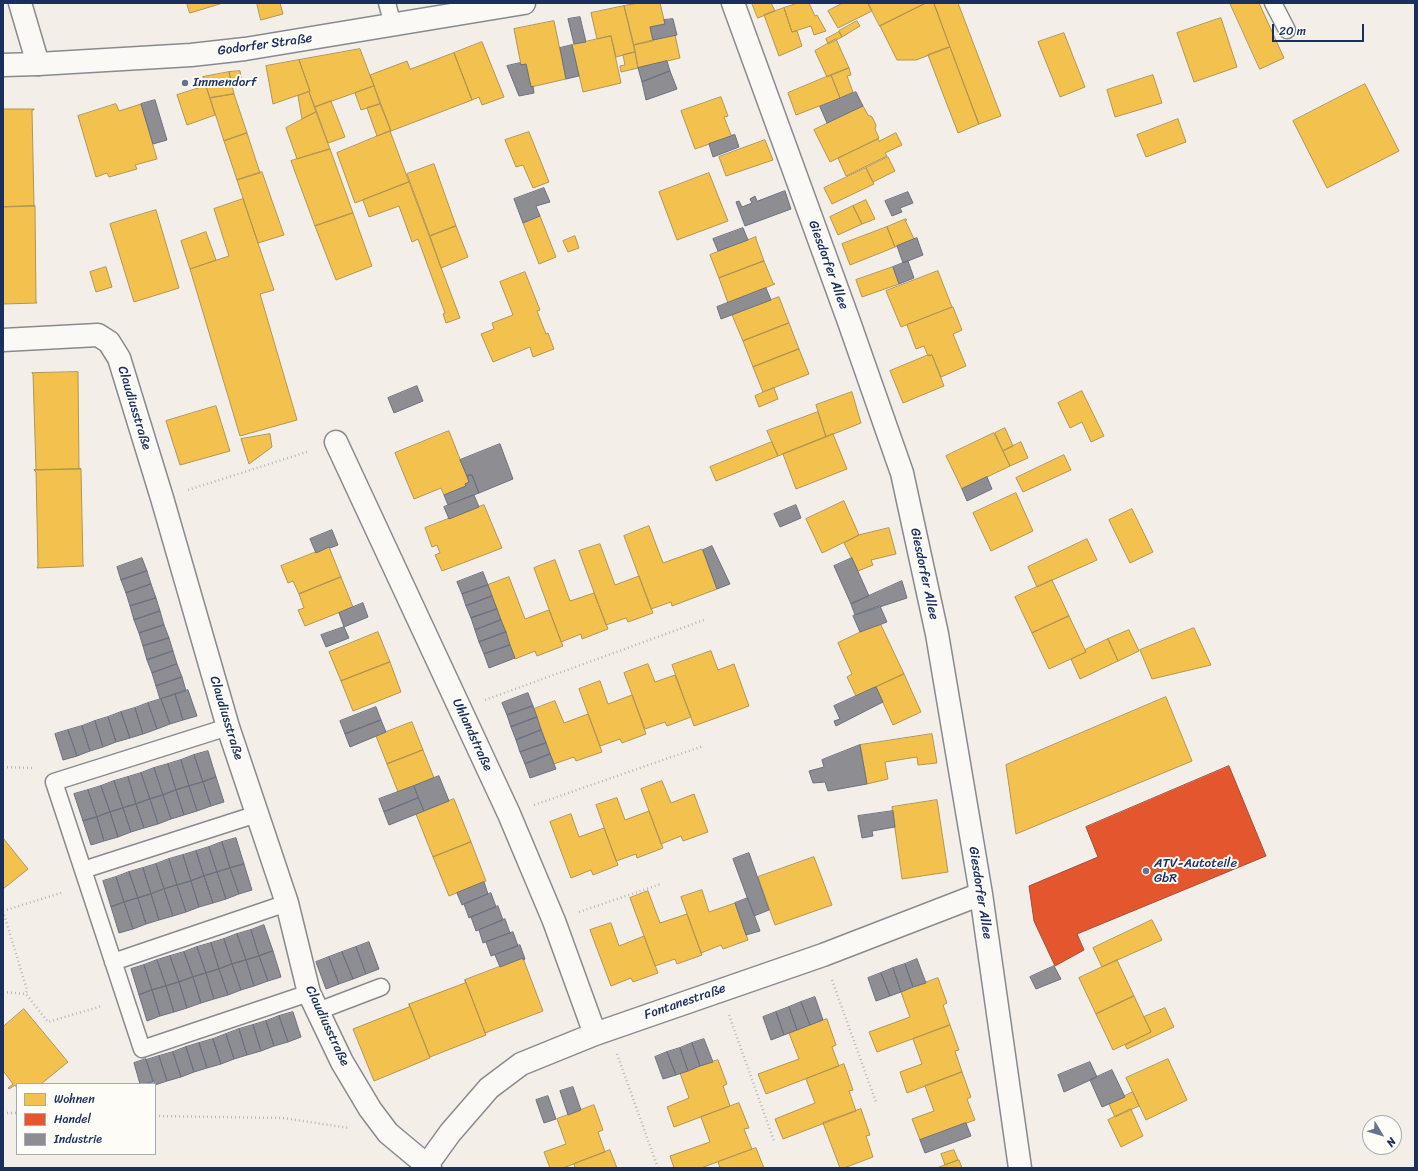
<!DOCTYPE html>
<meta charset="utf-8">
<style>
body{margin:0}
#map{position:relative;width:1418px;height:1171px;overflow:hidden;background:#f3efe8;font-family:Sriracha,sans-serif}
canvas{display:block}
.frame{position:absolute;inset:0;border:4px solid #1b2f5e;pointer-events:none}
.legend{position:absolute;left:16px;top:1083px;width:140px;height:72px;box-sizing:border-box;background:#fdfcf7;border:1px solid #a3aaba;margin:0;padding:5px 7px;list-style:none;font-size:12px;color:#1b2f5e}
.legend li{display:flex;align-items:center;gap:8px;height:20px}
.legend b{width:20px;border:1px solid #a3aaba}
.north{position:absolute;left:1362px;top:1115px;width:40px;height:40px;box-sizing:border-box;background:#fdfcf7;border:1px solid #a3aaba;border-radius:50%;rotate:128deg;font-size:11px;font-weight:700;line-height:16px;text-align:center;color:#1b2f5e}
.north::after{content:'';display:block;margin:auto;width:14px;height:18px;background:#67728e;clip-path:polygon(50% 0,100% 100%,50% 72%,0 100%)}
.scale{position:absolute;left:1272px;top:24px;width:92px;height:18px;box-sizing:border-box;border:2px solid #1b2f5e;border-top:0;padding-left:5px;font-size:12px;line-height:14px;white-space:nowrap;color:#1b2f5e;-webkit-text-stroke:3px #fdfcf7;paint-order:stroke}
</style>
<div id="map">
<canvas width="1418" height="1171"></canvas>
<div class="frame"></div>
<ul class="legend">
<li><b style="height:11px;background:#f2c14e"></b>Wohnen</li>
<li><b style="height:11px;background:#e4572e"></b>Handel</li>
<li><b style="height:11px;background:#8d8d92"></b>Industrie</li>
</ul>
<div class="north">N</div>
<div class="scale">20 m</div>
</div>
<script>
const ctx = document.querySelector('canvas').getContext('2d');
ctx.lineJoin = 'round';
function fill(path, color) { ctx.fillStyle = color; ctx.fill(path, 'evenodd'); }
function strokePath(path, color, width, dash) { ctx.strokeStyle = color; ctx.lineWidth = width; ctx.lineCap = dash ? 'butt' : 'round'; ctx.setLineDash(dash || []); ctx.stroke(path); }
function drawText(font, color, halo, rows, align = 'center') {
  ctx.font = font + ' Sriracha,sans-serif'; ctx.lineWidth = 4; ctx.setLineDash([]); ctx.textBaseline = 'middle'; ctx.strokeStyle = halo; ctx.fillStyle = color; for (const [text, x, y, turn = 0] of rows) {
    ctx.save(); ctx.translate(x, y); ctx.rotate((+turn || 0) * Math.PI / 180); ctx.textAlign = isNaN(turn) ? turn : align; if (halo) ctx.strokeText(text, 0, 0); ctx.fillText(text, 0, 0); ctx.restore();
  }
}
const homes = new Path2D(`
 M187,3h36l-33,10z
 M257,3h23l3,11 -22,6z
 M639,3h21l5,21 -15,3 3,14 -19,4 -10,-39z
 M752,3h19l4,8 -17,7z
 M798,3h11l6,13 2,-1 9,16 -12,4 -3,-9 -19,6 -8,-24z
 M843,3h25l4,8 -34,17 -10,-17z
 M868,3h58l-46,23z
 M926,3h8l16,44 -34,13h-19l-17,-34z
 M934,3h24l43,113 -22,8z
 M1230,3h29l25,55 -24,11z
 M624,6l11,46 -19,5 -5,-21 -14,3 -6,-26z
 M784,8l8,24 5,-1 5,15 -23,10 -15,-41z
 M1221,18l16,49 -43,15 -17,-49z
 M554,21l12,58 -35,8 -5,-23 -5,1 -7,-36z
 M857,21l3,5 -18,11 -3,-6z
 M839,32l3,5 -14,7 -2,-5z
 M1064,33l21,54 -25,10 -22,-55z
 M675,35l5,23 -42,10 -4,-23z
 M611,36l10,47 -38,9 -11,-47z
 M836,39l13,29 -22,9 -12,-26z
 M482,42l22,55 -22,8 -3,-8 -7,3 -18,-47z
 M950,47l29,77 -21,9 -30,-78z
 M360,49l14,37 -59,21 -6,-15 1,-1 -11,-31z
 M635,52l3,16 -17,4 -1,-6 5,-1 -2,-10z
 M454,53l18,47 -81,31 -21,-56 37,-14 3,8z
 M299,60l11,31 -37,13 -7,-38z
 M849,68l2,7 -4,1 6,16 -13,6 -9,-23z
 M240,71l2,11 -10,2 -3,-12z
 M229,72l5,22 -24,4 -7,-21z
 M831,75l9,23 -44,17 -8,-22z
 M1153,75l9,28 -47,14 -8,-27z
 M1365,84l34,67 -72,37 -34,-67z
 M206,86l9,29 -28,10 -10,-30z
 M374,86l6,18 -19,6 -6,-17z
 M309,92l7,20 -14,7 -4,-23z
 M234,94l13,39 -23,8 -14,-43z
 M721,97l7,19 -4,1 7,18h4l-40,14 -14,-38z
 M331,101l14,36 -17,6 -13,-36z
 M116,104l3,7 22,-7 16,55 -22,6 2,4 -28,8 -2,-4 -11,4 -18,-61z
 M380,104l11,27 -14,5 -10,-28z
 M863,106l5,9 4,2 4,8 -1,4 4,9 -49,24 -16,-32z
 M3,109h31v1h-2l2,95 1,1 -32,1z
 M316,112l14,37 -33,10 -11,-31z
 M1178,119l8,23 -40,15 -9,-22z
 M390,131l19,51 -54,21 -18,-50z
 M529,132l20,50 -16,6 -10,-23 -7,2 -11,-27z
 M247,133l13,40 -23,7 -13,-39z
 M896,133l6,12 -17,8 2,3 -41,20 -8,-18 40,-19 1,2z
 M765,140l8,20 -47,16 -7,-19z
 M330,149l23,64 -38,13 -24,-65z
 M888,157l7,14 -22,11 -7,-14z
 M434,164l22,62 -26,10 -23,-62z
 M866,168l8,16 -42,20 -8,-16z
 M262,172l22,63 -26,8 -21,-63z
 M709,173l19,48 -51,19 -18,-48z
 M409,182l51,136 -14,5 -3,-9 2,-1 -27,-74 -6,3 -13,-36 -30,11 -6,-17z
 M243,199l31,91 -14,4 37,126 -57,16 -50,-167 39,-13 -15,-47z
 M866,200l9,19 -13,5 -9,-18z
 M35,206l1,95 1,2 -34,1v-97z
 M853,206l9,18 -24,11 -8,-18z
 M156,210l23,78 -45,14 -24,-78z
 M353,213l19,53 -36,14 -21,-54z
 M540,216l16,41 -17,7 -16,-41z
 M906,219l1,1h-2l9,19 -19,8 -8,-20z
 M456,226l12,31 -27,11 -11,-32z
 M887,227l8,20 -45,18 -8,-21z
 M206,232l10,28 -26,9 -9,-28z
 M575,236l4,12 -11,4 -5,-11z
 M756,237v2l8,22 -45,17 -9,-23z
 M764,261l9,22 2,1 -47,19 -9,-25z
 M106,267l6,20 -16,5 -6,-20z
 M893,267l6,17 -37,13 -6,-17z
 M938,271l14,36 -51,20 -15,-36z
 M525,272l15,38 -3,1 9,23 2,-1 6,16 -21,8 -3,-10 -37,15 -12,-28 13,-5 -2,-6 21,-8 -13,-33z
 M779,297l10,26 -46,18 -11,-26z
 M953,307l9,23 -9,4 13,32 -25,11 -9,-22 -4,1 -4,-10 -8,3 -9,-24z
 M789,323l10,26 -46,18 -10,-26z
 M799,349l10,25 -46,18 -10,-25z
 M928,355h4l12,31 -41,17 -13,-32z
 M78,372l1,96 2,1 -47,1 2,-1 -3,-95 -1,-1z
 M774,388l4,11 -19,8 -4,-11z
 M1082,391l22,45 -13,6 -9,-20 -12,6 -12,-25z
 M852,392l9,31 -35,14 -10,-32z
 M216,406l14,45 -50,14 -14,-44z
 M818,412l8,25 -48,19 -11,-25z
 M1005,428l8,18 -10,5 -8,-18z
 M449,431l20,51 -4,2 1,2 -22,9 -3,-7 -27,11 -19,-46z
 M994,433l16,33 -48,23 -16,-33z
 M270,434l2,13 -23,17 -8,-25z
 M833,434l14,35 -51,20 -13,-35z
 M772,442l6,14 -62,25 -6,-14z
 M1021,442l7,16 -18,8 -7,-15z
 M1064,455l7,15 -48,22 -7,-14z
 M81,469l2,96 1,1 -47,2 1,-2 -2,-94 -2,-2z
 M1016,493l17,38 -42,20 -18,-38z
 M844,501l15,34 -37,18 -16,-34z
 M484,505l18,43 -60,23 -7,-16 5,-2 -3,-8 -5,2 -7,-19z
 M1132,509l21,43 -23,11 -21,-43z
 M649,526l14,37 39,-14 15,40 -45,17 -1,-4 -20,7 -27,-73z
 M889,528l7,26 -25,6 2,5 -15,6 -14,-28 15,-8z
 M1087,539l10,21 -60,27 -9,-20z
 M600,544l15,41 24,-9 14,37 -25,9 -2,-4 -20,7 -27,-74z
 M329,547l12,30 -42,17 -6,-13 -5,2 -7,-17z
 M555,560l15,41 24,-8 14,36 -26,10 -1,-5 -20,8 -27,-74z
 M341,577l12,30 -48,19 -7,-16 6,-2 -5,-14z
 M509,577l16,42 24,-9 14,36 -26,10 -2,-5 -20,8 -27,-74z
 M1052,580l17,36 -37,17 -17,-36z
 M1069,616l17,36 -37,17 -17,-36z
 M880,623l24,51 -48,22 -9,-19 5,-3 -14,-31z
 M1194,628l17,37 -59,14 -12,-29z
 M1129,630l10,21 -21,10 -10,-22z
 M378,632l12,30 -49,19 -12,-29z
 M1108,639l10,22 -38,18 -9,-20 15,-7 -1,-2z
 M711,651l7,19 16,-6 15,42 -55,20 -22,-61z
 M390,662l11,30 -48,19 -12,-30z
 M648,664l7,18 20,-7 16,42 -24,9 -2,-4 -20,7 -21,-56z
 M904,674l17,38 -28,13 -17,-38z
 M600,681l8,23 24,-9 14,39 -24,9 -2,-4 -20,7 -21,-57z
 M1166,697l26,64 -176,73 -10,-69z
 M555,701l9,22 24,-9 14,38 -26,9 -2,-4 -20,7 -20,-55z
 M412,722l11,28 -36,14 -11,-28z
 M932,734l5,29 -19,2 -1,-8 -32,5 3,17 -21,5 -7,-39z
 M423,750l11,28 -36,14 -11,-28z
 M662,781l9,22 23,-9 14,38 -25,9 -2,-5 -20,8 -20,-55z
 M617,798l8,22 24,-9 14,37 -26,10 -1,-4 -20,7 -20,-56z
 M454,799l17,43 -38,15 -17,-43z
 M937,800l11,72 -46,7 -10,-72z
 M571,814l8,23 25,-9 14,37 -25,10 -2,-5 -20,8 -21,-56z
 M3,838l25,31 -25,20z
 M471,842l15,39 -37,15 -16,-39z
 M814,857l18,48 -57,20 -17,-48z
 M702,890l7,22 26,-9 13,37 -25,9 -2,-4 -20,8 -20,-56z
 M648,891l12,32 27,-9 15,41 -25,9 -2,-5 -20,7 -25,-68z
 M1152,920l10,20 -60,27 -9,-19z
 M611,923l8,23 25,-10 14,37 -25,9 -2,-4 -20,8 -21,-56z
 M523,958l20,53 -58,22 -20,-53z
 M1117,960l17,36 -38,18 -17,-36z
 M938,978l9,25 -4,2 7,20 -73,27 -8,-20 41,-15 -9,-25z
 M465,980l21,55 -56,22 -21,-53 56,-21z
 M1134,996l17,36 -38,18 -17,-36z
 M409,1004l21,54 -56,23 -21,-52 56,-22z
 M1165,1008l9,19 -47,22 -2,-4 26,-13 -7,-15z
 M24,1009l44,53 -27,22h-24v4l-2,-3 -6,4 -1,-1 5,-4 -9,-12h-1v-45z
 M827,1019l9,26 -4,2 7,19 -73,28 -8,-20 41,-15 -10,-26z
 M950,1025l9,25 -4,1 7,21 -55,21 -7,-21 22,-8 -9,-25z
 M1168,1059l19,41 -41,20 -20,-42z
 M718,1060l9,24 -4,2 7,20 -56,21 -7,-20 22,-9 -9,-25z
 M844,1064l9,26 -4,1 7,20 -73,28 -8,-20 40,-16 -9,-24z
 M962,1072l9,25 -4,2 8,21 -55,20 -8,-21 22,-8 -9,-25z
 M1133,1092l6,14 -24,11 -6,-13z
 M739,1103l10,25 -5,1 8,20 -51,19h-27l-4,-12 40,-14 -9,-25z
 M594,1105l9,25 -5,2 7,20 -42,16h-13l-6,-16 22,-8 -9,-25z
 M861,1109l9,26 -4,1 7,21 -29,11h-4l-17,-45z
 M1131,1109l12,27 -22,11 -13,-27z
 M756,1148l8,20h-44l-2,-6z
 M610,1150l7,18h-42l-1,-4z
 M954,1150l4,10 -13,5 -4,-11z
 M958,1160h1l3,8h-25z`);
const shops = new Path2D(`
 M1229,766l37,90 -189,78 7,16 -29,16 -21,-45 -5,-35 69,-29 -12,-30z`);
const industry = new Path2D(`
 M580,17l6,25 -12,2 -6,-25z
 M673,19l4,16 -24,5 -3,-13 15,-3 -1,-4z
 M572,45l7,31 -13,3 -6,-31z
 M667,61l3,10 -28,11 -4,-14z
 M520,63l1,2 5,-1 5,23 2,-1 1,7 -15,3 -12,-30z
 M670,71l7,18 -31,11 -4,-18z
 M856,92l7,14 -36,17 -7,-16z
 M155,100l12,40 -14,4 -12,-40z
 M735,135l4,12 -26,10 -4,-13z
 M544,188l6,14 -14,4 4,10 -17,7 -9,-24z
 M785,191l6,18 -46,17 -9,-24 3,-1 3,6 10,-4 -2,-4 5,-3 2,5z
 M908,192l5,11 -13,5 2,4 -10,4 -7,-15z
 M743,228l5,12 -30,11 -5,-12z
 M917,238l6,17 -20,8 -6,-17z
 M908,261l6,17 -15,6 -6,-17z
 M766,288l5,12 -50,19 -4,-12z
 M417,386l6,15 -29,12 -6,-15z
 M500,444l13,35 -34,14 -7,-18 -5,1 -7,-16z
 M472,475l7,18 -31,12 -4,-10 22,-9 -1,-2 4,-2 -2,-6z
 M987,477l5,12 -25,12 -5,-12z
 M474,495l5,12 -30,12 -5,-12z
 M796,505l5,13 -21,9 -6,-13z
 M332,530l6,15 -8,3 -1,-1 -13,6 -6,-14z
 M712,546l18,38 -13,5 -14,-39z
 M142,558l5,13 -26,9 -4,-13z
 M852,558l17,38 -18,8 -17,-38z
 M147,571l4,13 -25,9 -5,-13z
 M483,572l5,13 -26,9 -5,-12z
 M902,581l5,17 -52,17 -4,-11z
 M151,584l5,14 -26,8 -4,-13z
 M488,585l4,11 -26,10 -4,-12z
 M492,596l5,13 -26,9 -5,-12z
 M156,598l4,13 -26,9 -4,-14z
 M363,603l5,14 -24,10 -5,-14z
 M880,606l7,16 -27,10 -7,-16z
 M497,609l4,11 -26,10 -4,-12z
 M160,611l4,14 -25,8 -5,-13z
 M501,620l5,12 -27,10 -4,-12z
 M164,625l5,13 -26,8 -4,-13z
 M344,627l5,11 -23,9 -5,-12z
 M506,632l4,13 -26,9 -5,-12z
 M169,638l4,13 -26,9 -4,-14z
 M510,645l5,13 -26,10 -5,-14z
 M173,651l4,13 -25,9 -5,-13z
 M177,664l5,13 -26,9 -4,-13z
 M182,677l4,14 -26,8 -4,-13z
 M876,687l7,15 -47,24 -2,-5 6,-2 -6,-13z
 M188,690l9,26 -14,4 -8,-26z
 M528,693l5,13 -26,9 -5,-12z
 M175,694l8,26 -13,4 -9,-25z
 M161,699l9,25 -13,5 -9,-26z
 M148,703l9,26 -14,5 -8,-26z
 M533,706l4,11 -26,10 -4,-12z
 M376,707l5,13 -36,14 -5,-13z
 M135,708l8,26 -13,4 -9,-26z
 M121,712l9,26 -14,4 -8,-25z
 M108,717l8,25 -13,5 -8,-26z
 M537,717l4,13 -25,10 -5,-13z
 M381,720l5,12 -36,15 -5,-13z
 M95,721l8,26 -13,4 -8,-25z
 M82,726l8,25 -13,5 -9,-26z
 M68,730l9,26 -14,4 -8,-26z
 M541,730l5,13 -26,9 -4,-12z
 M546,743l4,11 -25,10 -5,-12z
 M860,745l7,39 -39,7 -3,-9 -12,1 -4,-12 15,-4 -2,-7z
 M208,751l8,26 -13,5 -9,-27z
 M550,754l6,15 -26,9 -5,-14z
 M194,755l9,27 -14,4 -8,-26z
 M181,760l8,26 -13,4 -8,-26z
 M168,764l8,26 -13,5 -9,-27z
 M154,768l9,27 -13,4 -9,-26z
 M141,773l9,26 -14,5 -8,-27z
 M439,776l10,25 -25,10 -10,-25z
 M128,777l8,27 -13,4 -9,-27z
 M216,777l8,25 -13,4 -8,-24z
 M114,781l9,27 -13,4 -9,-26z
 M203,782l8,24 -14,5 -8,-25z
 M101,786l9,26 -13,5 -9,-27z
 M189,786l8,25 -13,4 -8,-25z
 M414,786l4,12 -34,14 -5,-13z
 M88,790l9,27 -14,4 -9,-27z
 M176,790l8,25 -13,4 -8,-24z
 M163,795l8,24 -13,5 -8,-25z
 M418,798l6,13 -35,14 -5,-13z
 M150,799l8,25 -14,4 -8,-24z
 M136,804l8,24 -13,4 -8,-24z
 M123,808l8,24 -13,5 -8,-25z
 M893,811l2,16 -23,4 1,5 -11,2 -4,-22z
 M110,812l8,25 -14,4 -7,-24z
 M97,817l7,24 -13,4 -8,-24z
 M236,838l8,26 -14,4 -8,-26z
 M222,842l8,26 -13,4 -8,-25z
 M209,847l8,25 -13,4 -8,-25z
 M196,851l8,25 -13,5 -8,-26z
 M749,853l20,57 -15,6 -21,-57z
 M183,855l8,26 -14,4 -8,-26z
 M169,859l8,26 -13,4 -8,-25z
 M156,864l8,25 -13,5 -8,-26z
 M244,864l8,26 -13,4 -9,-26z
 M143,868l8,26 -13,4 -9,-26z
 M230,868l9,26 -13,5 -9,-27z
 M129,872l9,26 -14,4 -8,-25z
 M217,872l9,27 -13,4 -9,-27z
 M204,876l9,27 -14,4 -8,-26z
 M116,877l8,25 -13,5 -8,-26z
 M191,881l8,26 -13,5 -9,-27z
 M484,882l4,12 -26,11 -5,-12z
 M177,885l9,27 -13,4 -9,-27z
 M164,889l9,27 -14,4 -8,-26z
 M491,893l5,14 -27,11 -5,-14z
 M151,894l8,26 -13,4 -8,-26z
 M138,898l8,26 -13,5 -9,-27z
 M748,898l12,33 -14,4 -11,-32z
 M124,902l9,27 -14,4 -8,-26z
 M498,906l5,14 -27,11 -5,-14z
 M505,919l5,14 -27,10 -4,-13z
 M264,925l9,26 -14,5 -8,-26z
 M251,930l8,26 -13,4 -9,-26z
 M513,932l5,14 -27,10 -5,-14z
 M237,934l9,26 -14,4 -8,-25z
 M224,939l8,25 -13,5 -8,-26z
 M369,942l10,27 -13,5 -10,-27z
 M211,943l8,26 -13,4 -9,-26z
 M520,945l5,14 -2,1v-2l-23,9 -5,-12z
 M197,947l9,26 -13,4 -9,-25z
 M356,947l10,27 -13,5 -11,-27z
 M273,951l8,26 -13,4 -9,-25z
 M184,952l9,25 -14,5 -9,-26z
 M342,952l11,27 -14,5 -10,-27z
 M170,956l9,26 -13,4 -9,-26z
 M259,956l9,25 -14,5 -8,-26z
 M329,957l10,27 -13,5 -10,-27z
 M917,959l9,24 -13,4 -8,-23z
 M157,960l9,26 -14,4 -8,-25z
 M246,960l8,26 -13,4 -9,-26z
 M232,964l9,26 -13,5 -9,-26z
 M905,964l8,23 -12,5 -8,-24z
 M144,965l8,25 -13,5 -8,-26z
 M1054,966l7,13 -25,10 -6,-12z
 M893,968l8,24 -11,4 -9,-23z
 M219,969l9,26 -14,4 -8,-26z
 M206,973l8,26 -13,4 -8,-26z
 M881,973l9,23 -14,5 -8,-23z
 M193,977l8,26 -14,5 -8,-26z
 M179,982l8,26 -13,4 -8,-26z
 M166,986l8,26 -14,4 -8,-26z
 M152,990l8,26 -13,5 -8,-26z
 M815,997l8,23 -13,5 -9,-23z
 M801,1002l9,23 -13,5 -8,-23z
 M789,1007l8,23 -13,5 -8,-23z
 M293,1012l8,25 -13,5 -9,-26z
 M776,1012l8,23 -13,5 -8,-23z
 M279,1016l9,26 -14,4 -8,-25z
 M266,1021l8,25 -13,5 -8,-26z
 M253,1025l8,26 -14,4 -8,-26z
 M239,1029l8,26 -13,4 -8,-25z
 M226,1034l8,25 -13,5 -8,-25z
 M213,1039l8,25 -14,4 -8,-25z
 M704,1039l9,23 -13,4 -8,-23z
 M199,1043l8,25 -13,4 -8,-25z
 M692,1043l8,23 -12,5 -8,-23z
 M186,1047l8,25 -13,5 -8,-25z
 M680,1048l8,23 -12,4 -9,-23z
 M173,1052l8,25 -14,4 -8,-25z
 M667,1052l9,23 -13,4 -8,-22z
 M159,1056l8,25 -12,4 -9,-25z
 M146,1059l7,23 -13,2 -6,-21z
 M1090,1062l7,15 -33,15 -6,-17z
 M1112,1070l13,27 -23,10 -12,-27z
 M573,1087l8,23 -13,5 -8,-24z
 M548,1096l8,23 -12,4 -8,-23z
 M966,1123l5,13 -46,17 -5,-13z`);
const path = new Path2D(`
 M188,490l122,-39
 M485,700l219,-80
 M3,767l32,1
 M534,805l169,-59
 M3,911l61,-19
 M3,911l24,79 -1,4
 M579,912l82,-28
 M832,980l44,122
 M3,992l23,2 22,28 54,-16
 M729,1015l45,126
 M617,1054l41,114
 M3,1113h14
 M155,1116l128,2 66,10`);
const service = new Path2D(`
 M387,3l6,22
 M1273,3l14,27
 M228,727l-174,55 88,267 167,-56
 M83,870l174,-56
 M113,962l174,-59
 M318,1011l63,-24`);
const minor = new Path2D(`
 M20,3l18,61
 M733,3l115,316 54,154 35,161 44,260 39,274
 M3,340l95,-5 11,7 10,16 43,140 66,229 59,176 22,90 33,69 28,47 18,24 42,35
 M336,442l173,372 45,107 41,113
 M427,1165l23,-32 39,-45 32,-24 74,-30 228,-79 158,-61`);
const tertiary = new Path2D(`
 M3,65l35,-1 153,-9 54,-6 279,-46`);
const markers = [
 [185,83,4,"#67728e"],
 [1146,871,4,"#67728e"]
];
const streetNames = [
 ["Godorfer Straße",265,45,-8],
 ["Giesdorfer Allee",828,265,70],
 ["Claudiusstraße",134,408,73],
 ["Giesdorfer Allee",924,574,78],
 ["Claudiusstraße",226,718,73],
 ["Uhlandstraße",472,735,65],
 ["Giesdorfer Allee",980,893,81],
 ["Fontanestraße",685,1002,-19],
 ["Claudiusstraße",327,1026,65]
];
const poiNames = [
 ["Immendorf",193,83],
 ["ATV-Autoteile",1154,864],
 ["GbR",1154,879]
];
fill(homes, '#f2c14e');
strokePath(homes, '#b29553', 1);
fill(shops, '#e4572e');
strokePath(shops, '#a84b3c', 1);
fill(industry, '#8d8d92');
strokePath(industry, '#6b7182', 1);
strokePath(service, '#888a90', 19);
strokePath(minor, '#888a90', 25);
strokePath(tertiary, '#888a90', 25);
strokePath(path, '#b5b7bb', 2.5, [1, 3]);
strokePath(service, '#faf9f6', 16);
strokePath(minor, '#faf9f6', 22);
strokePath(tertiary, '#faf9f6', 22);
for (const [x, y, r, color] of markers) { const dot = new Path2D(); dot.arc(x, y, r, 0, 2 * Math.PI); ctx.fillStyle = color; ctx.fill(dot); strokePath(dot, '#fdfcf7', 1.5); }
drawText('13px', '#1b2f5e', '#fdfcf7', streetNames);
drawText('13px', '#1b2f5e', '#fdfcf7', poiNames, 'left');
</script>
